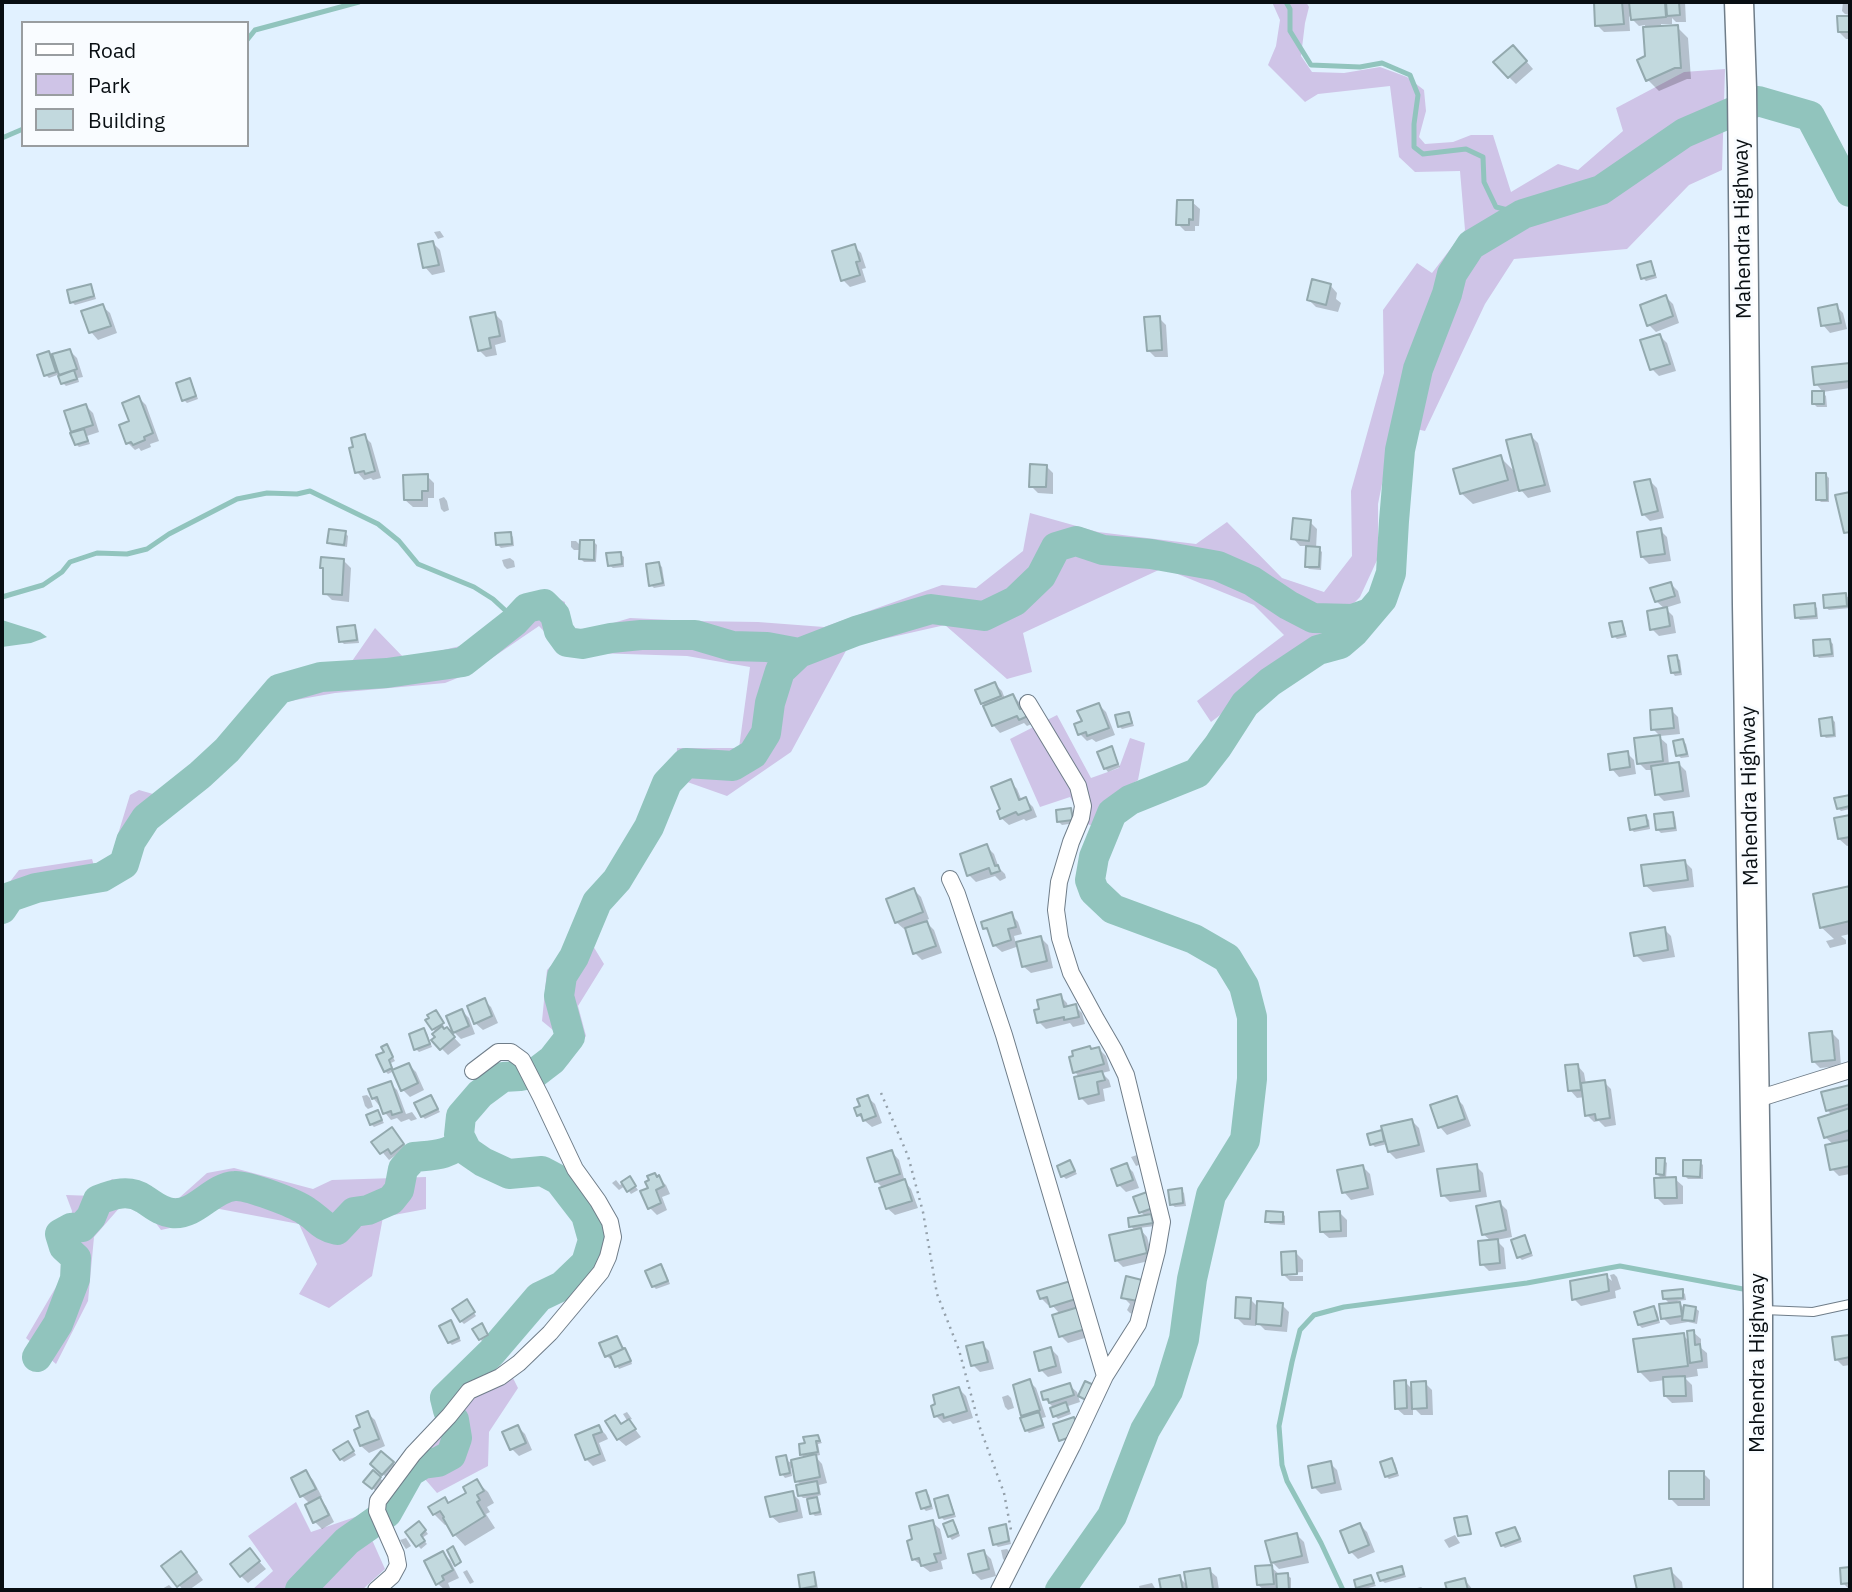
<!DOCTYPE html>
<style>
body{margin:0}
#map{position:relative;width:1852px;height:1592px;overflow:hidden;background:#e1f1ff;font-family:"IBM Plex Sans",sans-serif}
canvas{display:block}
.frame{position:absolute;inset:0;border:4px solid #080e12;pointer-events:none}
.legend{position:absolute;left:21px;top:21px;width:228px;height:126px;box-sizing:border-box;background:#f9fcff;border:2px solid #999da0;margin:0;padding:9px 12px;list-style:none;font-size:21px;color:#080e12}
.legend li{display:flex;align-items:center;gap:14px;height:35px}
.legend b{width:35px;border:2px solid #999da0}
</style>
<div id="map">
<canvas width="1852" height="1592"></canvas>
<div class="frame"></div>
<ul class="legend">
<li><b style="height:9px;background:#fff"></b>Road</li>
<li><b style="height:19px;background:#cfc4e7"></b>Park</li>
<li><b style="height:19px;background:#c2d9de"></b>Building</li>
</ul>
</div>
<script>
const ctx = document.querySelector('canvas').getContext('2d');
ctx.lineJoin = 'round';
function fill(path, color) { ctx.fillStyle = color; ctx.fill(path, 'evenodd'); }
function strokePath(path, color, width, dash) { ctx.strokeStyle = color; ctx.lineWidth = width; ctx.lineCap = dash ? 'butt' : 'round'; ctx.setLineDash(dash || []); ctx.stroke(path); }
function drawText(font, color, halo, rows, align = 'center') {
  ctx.font = font + ' "IBM Plex Sans",sans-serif'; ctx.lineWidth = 6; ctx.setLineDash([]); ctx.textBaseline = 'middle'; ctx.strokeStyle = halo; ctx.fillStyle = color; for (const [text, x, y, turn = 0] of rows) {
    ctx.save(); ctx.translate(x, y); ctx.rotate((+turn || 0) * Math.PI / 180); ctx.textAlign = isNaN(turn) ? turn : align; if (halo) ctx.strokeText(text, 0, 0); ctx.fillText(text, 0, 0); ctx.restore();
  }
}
const green = new Path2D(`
 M1272,2h34l3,5 -4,16 -4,33 11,16 32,1 36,-6 27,10 17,13 2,21 -7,26 6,7 28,-2 18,-7h22l18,57 47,-28 20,6 45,-39 -7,-23 68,-36 41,-3 -3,101 -33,15 -62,64 -113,10 -29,45 -60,127 -31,-7 -16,80v54l-18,39 -43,44 -106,81 -14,-21 87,-66 -30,-30 -91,-37 -140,65 9,39 -25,7 -62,-54 -97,22 -57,105 -64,44 -51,-18 1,-30h62l11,-81 -63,-11 -124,-4 -24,-26 -69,47 -25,10 -110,10 -56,10 -27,24 -14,-10 40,-36 48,-18 24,1 25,-36 30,31 68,-16 72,-51 20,10v27l21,2 44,-13 63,3 65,1 66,5 118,-42 34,3 47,-37 7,-38 68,19 98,12 31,-22 55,56 42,14 28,-36 -1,-65 33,-118 -1,-63 34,-47 15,10 33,-43 -5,-59 -45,1 -16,-15 -9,-71 -72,8 -13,8 -37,-37 8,-19 4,-26z
 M1057,715l34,63 28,-10 11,-30 15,5 -7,37 -30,19 -10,29 -13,-5 -15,-26 -30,10 -30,-68z
 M139,790l21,6 5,12 -15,13 -3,16 -24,36 -8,-29 15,-49z
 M92,859l7,23 -23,9 -58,9 -9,6 -7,10v-24l17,-22z
 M584,931l20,33 -26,42 8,30 -18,28 -23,11 -12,-16 26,-24 -17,-14 5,-51z
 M234,1168l79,21 19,-9 94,-3v32l-43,8 -11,59 -43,32 -30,-14 18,-30 -18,-40 -90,-17 -30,19 -18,4 -18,-24h-22l-27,31 -6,64 -32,63 -30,-26 40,-68 6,-59 -6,-16 28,1 18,-17 54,21 13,-2 28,-25z
 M513,1378l5,10 -29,44 -1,34 -51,27 -25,-29 60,-69z
 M296,1502l15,30 50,-17 24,54 -23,21h-110l21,-19 -25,-35z`);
const water = new Path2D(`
 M2,620l38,12 7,5 -16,6 -29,4z`);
const shadow = new Path2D(`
 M1596,2h31l4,4v-4h54l1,20h-10l-4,-4v6h-11v4l16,-1 11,11 3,41h-4l-28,12 -11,-11 -3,-55 -6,1 -10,-10 1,15 -26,1 -7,-7z
 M1843,2h7v13l-5,-1 -3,-3z
 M1839,18h11v21h-4l-7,-7z
 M1520,54l13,15 -17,15 -7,-7z
 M1192,202l8,7 -1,17h-4v5h-10l-7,-7z
 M440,231l4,6 -6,2 -4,-7z
 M433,243l7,7 5,22 -13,3 -7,-8z
 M854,246l7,7 5,15 -4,1 4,13 -16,5 -7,-7z
 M1650,263l3,3 4,12 -11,3 -3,-3z
 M1330,285l7,8 -1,6 5,4 -3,9 -22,-5 -7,-7z
 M90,286l3,3 3,10 -21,6 -3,-3z
 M1666,297l7,7 6,19 -23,9 -7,-7z
 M102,306l8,7 7,20 -19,7 -7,-8z
 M1836,306l7,7 4,16 -17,4 -7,-8z
 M495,314l7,7 4,21 -11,3 2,10 -11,2 -7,-7z
 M1159,318l7,7 2,32h-13l-7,-7z
 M1660,336l7,7 9,28 -17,5 -7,-7z
 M70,351l7,7 6,19 -5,1 1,4 -13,4 -3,-3 -3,-9 -11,4 -3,-3 2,-22 8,8z
 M1850,364v24l-27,4 -7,-8 -2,-15z
 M189,380l3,3 6,16 -11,4 -3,-3z
 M1823,393l3,3 1,11h-10l-3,-3z
 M139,398l7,7 13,36 -9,3 1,3 -10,4 -2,-3 -4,2 -7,-7 3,-21z
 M86,406l7,7 6,19 -12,4 3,8 -11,3 -3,-3 -1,-10 -3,-3z
 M364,436l7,7 10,35 -8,2 -2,-2 -7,2 -7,-8z
 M1531,436l7,7 13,49 -23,6 -7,-8 -48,14 -12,-11 39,-36 16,16z
 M1046,466l7,7v21l-15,-1 -7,-7z
 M1826,475l3,3v24h-8l-3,-3z
 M427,476l7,7v15h-6v9h-15l-8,-7z
 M1650,481l7,7 7,30 -14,3 -7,-7z
 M444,497l3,4 2,9 -5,2 -3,-3 -2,-10z
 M1310,522l7,7 -1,20h3l3,3 -1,18 -12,-1 -3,-3 1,-20h-7l-7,-8z
 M1660,530l7,7 4,24 -22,3 -7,-7z
 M345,533l3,3 -1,11 -15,-2 -3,-3z
 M510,533l3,4 1,9 -13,2 -3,-3z
 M571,541h5l6,6 12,-5 3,3 -1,17h-12l-3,-3 1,-9h-8l-3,-3z
 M620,554l4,3v10l-11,1 -4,-3z
 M510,558l4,3 1,6 -8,2 -3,-3 -2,-6z
 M344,561l7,7 -2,34 -17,-2 -7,-7v-22l-3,-4z
 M659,564l3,3 3,19 -11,2 -3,-3z
 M1671,584l7,7 3,12 -16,5 8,8 3,17 -17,3 -7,-7 13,-20 -9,-8z
 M1845,595l4,3 1,10 -21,2 -4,-3z
 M1814,605l3,3 1,11 -18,1 -3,-3z
 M1621,622l3,4 3,11 -10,2 -3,-3z
 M354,627l3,3 2,13 -15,1 -3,-3z
 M1830,641l3,3 1,13 -15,1 -3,-3z
 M1676,657l4,3 2,15 -7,1 -3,-4z
 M995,684l7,7 3,8 8,-3 7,7 3,7 11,13 -7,3 -3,-3 -24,10 -7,-8 -8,-19 -3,-3z
 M1099,705l7,7 9,23 -19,7 -4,-3 -5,2 -7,-7 4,-12z
 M1671,710l7,7 2,17 -20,2 -7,-7z
 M1128,714l3,3 3,9 -12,3 -3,-3z
 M1832,719l3,3 1,15 -10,1 -3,-3z
 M1659,737l8,7 2,21 10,-1 7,7 4,26 -26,4 -7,-7 -4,-24h-7l-7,-7z
 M1683,741l3,3 3,13 -8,1 -3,-3z
 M1111,748l3,3 6,16 -12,5 -3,-4z
 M1627,753l7,7 2,14 -17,3 -7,-8z
 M1010,781l7,8 5,12 3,-2 8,8 4,10 -11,4 -2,-2 -15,6 -8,-7 1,-8z
 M1850,796v13l-9,2 -3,-3 -2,-9z
 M1070,810l3,3 2,10 -13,2 -3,-3z
 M1672,814l3,3 2,14 -16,2 -3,-3z
 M1646,817l3,3 1,9 -16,3 -3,-3z
 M1850,817v28l-3,1 -8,-7 -3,-20z
 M987,847l7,7 5,14 6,6 1,4 -6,3 -5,-5 -19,6 -7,-7z
 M1685,862l7,7 2,18 -41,5 -8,-7z
 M1850,888v46l-9,2 5,4v4l-16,4 -4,-7 8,-2 -13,-12 -6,-32z
 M914,890l7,7 8,22 -4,2 9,9 8,23 -20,7 -7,-7 -8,-25 -3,1 -8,-7z
 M1011,914l7,8 4,12 -8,2 2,8 25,-6 7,7 5,23 -22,5 -8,-7 -4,-20 -17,6 -8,-7 -3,-11 -6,-6z
 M1664,929l7,7 4,21 -32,5 -7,-7z
 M1060,996l7,7 1,4 7,-1 7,7 3,11 -12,3 -3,-4 -24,6 -7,-7z
 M484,1000l7,7 7,16 -15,7 -8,-7z
 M462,1011l7,7 6,16 -14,5 -7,-7z
 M439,1015l5,12 17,18 -13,10 -7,-7 -5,-16 -3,-3z
 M424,1030l3,3 5,14 -13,5 -3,-3z
 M1832,1033l7,7 2,26 -21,2 -7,-7z
 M387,1046l8,15 -4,2 3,8 15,-6 7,7 8,18 -14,7 -7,-7 -9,-19 -6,3 -3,-3z
 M1099,1049l7,7 4,15 -8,2 7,7 2,7 -8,2 2,12 -17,4 -7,-7 -1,-20 -5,-6 18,-21z
 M1577,1065l7,8 2,11 18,-2 7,7 5,36 -11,2 -6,-6 -5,1 -7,-7 -2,-18 -8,1 -7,-8z
 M390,1083l7,7 9,24 6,-2 5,7 -6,2 -2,-2 -8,3 -4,-4 -6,2 -18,-22z
 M1850,1086v53l-3,1 3,4v30l-11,2 -7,-7 2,-24 -9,-8 8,-21 -6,-6 -4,-16z
 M367,1095l3,3 3,9 -5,2 -3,-3 -3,-10z
 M431,1097l9,15 -15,7 -3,-3z
 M867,1097l8,7 7,19 -10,4 -14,-12z
 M1456,1098l7,7 8,21 -24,9 -7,-8z
 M377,1112l7,11 -10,4 -3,-3z
 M1412,1121l7,7 6,24 -29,7 -7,-7 -2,-8 -12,3 -3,-3 9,-12 5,5z
 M399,1137l11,15 -10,8 -4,-5 -7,5 -15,-18z
 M892,1152l7,8 6,22 6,7 7,19 -23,7 -8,-7 -4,-20 -7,-7z
 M1137,1155l5,9 -6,2 -5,-9z
 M1664,1160l3,3 -1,16h9l8,7v18l-19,1 -7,-7 6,-18 -6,-6z
 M1070,1162l7,12 -11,5 -3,-3z
 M1700,1162l3,3v14h-15l-3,-3z
 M1126,1165l7,7 6,16 -13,4 -7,-7z
 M1476,1166l7,7 4,24 -37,5 -7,-7z
 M1363,1167l7,7 4,21 -23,5 -7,-8z
 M655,1175l11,10 4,9 -8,3 5,13 -10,5 -7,-7 1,-20z
 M630,1179l8,11 -7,4 -6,-8 -6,4 -7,-7 4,-3 4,5z
 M1181,1190l3,3 2,13 -11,1 -4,-3z
 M1136,1198l19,13 -7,3 5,5 2,7 -16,2 8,9 6,23 -30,7 -7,-7 19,-29 -4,-5 15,-9 -5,-5z
 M1500,1203l7,7 5,27 -16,3 8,8 2,21 -17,2 -7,-7 9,-23 -8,-7z
 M1282,1213l3,3v9l-15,-1 -3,-3z
 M1340,1213l7,7v17l-18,1 -8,-7z
 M1524,1237l3,3 6,16 -11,4 -3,-3z
 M1296,1253l7,7v12l-15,1v3h15v5h-13l-7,-7z
 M661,1266l3,3 6,15 -14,5 -3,-3z
 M1614,1274l3,3 4,12 -6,2 1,7 -35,8 -7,-7 32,-23 6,5 -2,-6z
 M1074,1282l21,53 -27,8 -7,-7 -1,-22 -9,-10 -3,1 -7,-7z
 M1149,1288l-14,27 -5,-2 -3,-3 3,-6 -7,-7z
 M1682,1291l3,3 1,6 -9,1 8,8 10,-1 4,3 -2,13 -9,-2 -18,3 -7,-7 8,-13 -7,-7z
 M1251,1300l8,8 23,-3 7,7 -2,20 -22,-2 -8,-8 -1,4 -12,-1 -7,-7z
 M469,1305l7,11 -12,8 -3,-3z
 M1654,1308l3,3 3,12 -18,5 -3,-3z
 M453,1326l8,15 -9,4 -3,-3z
 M482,1326l8,12 -7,4 -3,-3z
 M1693,1332l8,7v9l6,5 1,15 -11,1 1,7 -13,2 7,7 1,17 -21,1 -7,-7v-16l-15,2 -11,-11 44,-36 6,6z
 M1848,1336l2,3v26l-7,1 -7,-7z
 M617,1338l7,13 4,2 4,11 -13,5 -6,-12 -3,2 -3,-3z
 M982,1344l7,7 5,18 -14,3 -7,-7z
 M1051,1349l7,7 4,17 -14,4 -7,-7z
 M1029,1381l7,7 10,29 -4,1 3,10 -16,5 -3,-3 -1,-12 -2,-3z
 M1405,1382l8,8 12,-7 7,7 1,25h-12l-8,-8v8h-9l-8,-7z
 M1069,1385l8,7 3,10 -12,4 3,8 -13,5 -3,-3 -1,-8 -9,-9z
 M959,1389l7,7 7,22 -20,6 -3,-3 -7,2 -7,-7z
 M1008,1395l3,3 3,10 -6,2 -3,-3 -3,-10z
 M627,1412l5,7 -4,1 13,17 -15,9 -8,-7 -11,-18 8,-4 8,8 5,-3 -5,-8z
 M367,1413l8,7 10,26 -16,7 -8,-7 -5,-15 6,-3z
 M518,1427l7,7 7,16 -13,6 -7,-7z
 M599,1427l7,8 2,4 -9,4 7,18 -13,5 -7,-7 -9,-23z
 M818,1437l4,6 -4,1 2,11 -5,1 7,8 5,19 -8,2 2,10 -7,2 5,5 3,13 -7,1 -3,-3 -4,-15h-5l-3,-3 2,-9 -5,-5 -3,-14 -3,1 1,8 -7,2 -3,-4 4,-17 3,5 17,-4 -4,-3z
 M350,1446l6,9 -12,7 -3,-3z
 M382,1454l14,12 -10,11 -13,-13z
 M1392,1460l3,3 4,13 -10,3 -3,-3z
 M1330,1463l7,7 5,20 -21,4 -7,-7z
 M306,1472l7,8 9,17 -4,1 8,8 8,16 -12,7 -7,-7 -5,-18 -8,-8z
 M373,1472l10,9 -7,10 -11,-9z
 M1703,1473l7,7v26h-32l-7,-7z
 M476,1481l12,11 6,11 -7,4 3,5 -4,2 9,14 -30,18 -11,-12 -6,-10 -3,1 -11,-11 11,-15 5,5 18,-11z
 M926,1492l3,3 4,14 -7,2 -3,-3z
 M792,1493l7,7 4,18 -24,5 -8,-7z
 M947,1496l3,4 6,17 -12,3 -3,-3z
 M932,1522l8,7 7,30 -6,2 2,8 -13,3 -17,-13z
 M953,1522l3,3 4,11 -8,4 -3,-4 -4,-11z
 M1360,1525l7,7 8,20 -17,7 -7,-7z
 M422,1526l6,8 -6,4 5,6 -6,5 -14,-16z
 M1005,1526l3,3 3,15 -13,3 -3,-3z
 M1515,1529l3,3 4,10 -17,6 -3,-3z
 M1297,1535l7,7 5,21 -30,6 -7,-7z
 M1455,1535l5,8 -11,5 -5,-8z
 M406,1538l5,8 -5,3 -6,-9z
 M1007,1549l3,3 -4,10 -3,-3 -2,-9z
 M984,1552l7,7 5,17 -15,4 -7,-7z
 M443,1553l7,7 9,18 -11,5 2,5 -5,2 -7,-6z
 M256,1558l10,11 -18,14 -7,-7z
 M188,1560l15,20 -14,10h-6l-19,-24z
 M1271,1567l8,7 8,1 4,3v12h-27l-6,-5z
 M1401,1568l3,3 2,6 -21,6 -4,-3z
 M1850,1569v21l-7,-7 -1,-13z
 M467,1570l7,12 -4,2 -7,-12z
 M1209,1570l8,7 2,13h-57l-1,-10 18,-3 9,9z
 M1670,1570l12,12 1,8h-44l-3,-13z
 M813,1574l3,3 2,12 -14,1 -2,-2z
 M1371,1577l5,9 -15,4 -3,-3z
 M1465,1580l8,10h-25l-1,-6z
 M1152,1583l4,7h-16l-1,-4z
 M169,1585l5,5h-14z
 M1421,1587l4,3h-16z`);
const stream = new Path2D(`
 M1286,2l4,7v22l21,34 49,2 22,-4 28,12 8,20 -4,29v23l9,7 43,-5 17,8 1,25 12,25 27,7
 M247,40l8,-10 104,-28
 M2,138l21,-9
 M2,597l41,-12 19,-13 8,-10 27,-9 30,1 20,-5 22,-15 68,-35 30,-6 30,1 13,-3 68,33 21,17 19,23 56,23 19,12 13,12 13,5
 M1343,1590l-22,-47 -34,-62 -5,-16 -3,-39 13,-64 8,-32 14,-15 30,-8 183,-24 93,-17 123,23`);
const river = new Path2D(`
 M2,909l8,-12 26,-9 66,-11 22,-13 7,-23 15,-23 54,-43 27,-25 52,-61 42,-12 66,-4 76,-11 51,-40 13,-14 17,-4 11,11 4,16 8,11 15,2 29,-6 30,-3h54l37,11 35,1 32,6
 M37,1357l21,-33 17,-45 1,-21 -12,-11 -4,-13 11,-6 11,-1 9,-10 7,-17c16,-6 31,-11 46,-1 10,6 15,12 28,14 24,3 40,-26 63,-27 12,-1 60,17 71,25 13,8 14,15 31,19l17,-18 14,-2 23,-10 8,-10 4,-21 11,-12c18,-2 36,-1 48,-16
 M448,1410l-3,-12 47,-46 47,-55 23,-11 24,-23 7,-23 -7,-25 -27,-35 -17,-9 -33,3 -26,-12 -16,-11 -8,-16 2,-19 19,-22 23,-17 17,-1 15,-3 17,-13 18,-23 -11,-41 3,-20 12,-19 23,-55 20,-22 32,-53 18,-44 19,-20 47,3 20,-12 13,-21 4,-30 10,-32 19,-18 57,-22 75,-22 53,7 31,-15 26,-25 15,-29 20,-6 27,9 48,4 67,12 34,15 36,24 25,13 40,1 14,-5
 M300,1590l47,-49 40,-28 23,-41 13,-8 15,-2 13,-7 6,-17 -3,-18
 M1060,1590l52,-74 33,-86 23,-39 16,-52 8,-60 19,-84 34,-55 7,-61v-62l-8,-31 -17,-28 -33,-19 -81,-30 -19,-18 -4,-11 4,-23 18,-44 18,-13 67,-27 21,-27 27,-42 25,-22 48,-32 22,-6 14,-12 28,-33 9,-26 3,-52 6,-71 18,-81 29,-75 5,-20 19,-29 52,-31 78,-24 83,-57 74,-32 52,15 40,76`);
const building = new Path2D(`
 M1594,2h28l2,22 -29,2z
 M1629,2h36l1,15 -35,3z
 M1666,2h13l1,13 -13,1z
 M1837,16h13v16h-12z
 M1678,25l3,43h-6l-29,13 -9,-21 8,-4 -2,-29z
 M1513,45l14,16 -19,17 -15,-16z
 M1177,200h16v20l-4,-1v6h-13z
 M433,241l6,24 -16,3 -5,-24z
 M855,244l5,17 -4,1 4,13 -19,6 -9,-30z
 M1651,261l4,14 -14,4 -4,-14z
 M1312,279l19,5 -5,21 -19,-5z
 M91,284l3,12 -24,7 -3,-13z
 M1666,295l7,21 -26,10 -7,-21z
 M103,304l8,22 -22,7 -8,-22z
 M1837,304l4,19 -20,3 -3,-18z
 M495,312l5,24 -11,2 2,10 -13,3 -8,-34z
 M1160,316l2,34 -15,1 -3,-34z
 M1660,334l10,30 -20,6 -10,-30z
 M70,349l7,20 -18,6 -7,-21z
 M49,351l7,21 -12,4 -7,-21z
 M1850,363v18l-36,4 -2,-18z
 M74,370l3,9 -16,5 -3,-8z
 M190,378l6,18 -14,5 -6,-18z
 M1812,391h12v13h-12z
 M139,396l14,37 -9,4 1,3 -12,5 -2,-3 -5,2 -7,-19 10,-4 -7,-18z
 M86,404l7,21 -22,7 -7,-21z
 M84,429l4,12 -13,4 -5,-12z
 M365,434l10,37 -10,3 -1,-3 -9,2 -6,-25 4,-1 -2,-9z
 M1531,434l14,51 -26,6 -13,-51z
 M1501,455l7,25 -48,14 -7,-25z
 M1030,464l17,1 -1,22h-17z
 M1816,473h10l1,27h-11z
 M428,474v17h-6v9h-18l-1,-25z
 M1650,479l8,32 -16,4 -8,-33z
 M1850,492v40l-6,1 -9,-38z
 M1293,518l18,2 -2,21 -18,-2z
 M1661,528l4,26 -24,3 -4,-25z
 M329,529l17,2 -2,14 -17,-2z
 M511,532l1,12 -16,1 -1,-12z
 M580,540h14v20l-15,-1z
 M1306,546l14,1 -1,20h-14z
 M621,552l1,12 -14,2 -2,-13z
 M321,557l23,2 -2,36 -19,-1v-26h-3z
 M659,562l4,21 -14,3 -3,-22z
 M1671,582l4,14 -20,6 -5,-14z
 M1846,593l1,13 -23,2 -1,-13z
 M1815,603l1,13 -21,2 -1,-13z
 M1667,607l3,19 -20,4 -3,-19z
 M1622,621l3,13 -13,3 -3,-14z
 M355,625l2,15 -18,2 -2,-15z
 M1830,639l2,15 -18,2 -1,-16z
 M1677,655l3,17 -9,1 -3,-17z
 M995,682l6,14 -20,8 -6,-14z
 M1013,694l7,15 5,-2 3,9 -9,4 -2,-4 -25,10 -9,-20z
 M1099,703l10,25 -22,8 -1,-4 -8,3 -4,-11 8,-3 -5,-10z
 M1672,708l2,20 -23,2 -1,-20z
 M1129,712l3,11 -14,4 -3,-12z
 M1832,717l2,18 -13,1 -2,-17z
 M1660,735l3,26 -26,3 -3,-26z
 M1683,739l4,15 -11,2 -3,-15z
 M1112,746l6,18 -14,5 -7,-17z
 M1628,751l2,16 -20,3 -2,-16z
 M1679,762l4,29 -28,4 -4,-29z
 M1011,779l8,21 7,-3 5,13 -13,5 -2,-3 -16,7 -3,-8 3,-2 -9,-22z
 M1850,795v11l-13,3 -3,-11z
 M1071,808l2,12 -16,2 -1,-12z
 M1673,812l2,16 -19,2 -2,-16z
 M1646,815l2,11 -18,4 -2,-12z
 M1850,815v22l-12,2 -4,-21z
 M987,844l8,22 3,-1 2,6 -9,3 -2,-6 -22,8 -7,-22z
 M1685,860l3,20 -44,6 -3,-21z
 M1850,886v35l-30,7 -7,-34z
 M914,888l9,24 -28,11 -9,-24z
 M1012,912l4,15 -8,2 3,11 -18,6 -6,-18 -4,1 -2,-7z
 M927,921l9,25 -23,8 -8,-26z
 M1665,927l3,23 -34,6 -4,-23z
 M1041,936l6,25 -25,6 -6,-25z
 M1061,994l3,13 12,-3 3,13 -15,3v-3l-27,6 -3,-13 5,-1 -2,-9z
 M485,998l7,18 -18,8 -7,-18z
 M462,1009l7,17 -16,7 -7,-17z
 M436,1010l8,13 -12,7 -7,-10 4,-2 -2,-3z
 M442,1026l2,3 3,-2 8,10 -15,13 -9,-10 4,-3 -3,-3z
 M424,1028l6,16 -16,6 -5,-16z
 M1832,1031l3,29 -23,2 -3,-29z
 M387,1044l6,13 -4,3 3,8 -8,4 -8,-17 8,-3 -3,-5z
 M1090,1046l1,3 8,-2 5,17 -31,9 -4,-16 4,-1 -1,-5z
 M409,1063l9,20 -17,8 -9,-21z
 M1578,1064l3,26 -13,1 -3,-26z
 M1102,1071l3,9 -8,2 2,12 -20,5 -5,-22z
 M1605,1080l5,38 -14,2 -1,-6 -10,2 -4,-33z
 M391,1081l11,31 -10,3 -1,-4 -8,3 -6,-17 -5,2 -4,-10z
 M1850,1085v19l-24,7 -5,-19z
 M431,1095l7,14 -17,8 -7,-14z
 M868,1095l8,21 -13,5 -2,-7 -4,2 -3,-8 6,-2 -3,-7z
 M1457,1096l8,23 -27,9 -8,-23z
 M1850,1108v22l-26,8 -6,-20z
 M378,1110l4,10 -12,5 -4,-10z
 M1412,1119l7,26 -31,7 -7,-26z
 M392,1127l12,17 -13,10 -3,-5 -8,5 -9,-12z
 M1382,1130l2,11 -14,4 -3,-11z
 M1849,1140l1,26 -20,4 -5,-25z
 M892,1150l8,24 -25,8 -8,-24z
 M1656,1158h9l-1,17 -8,-1z
 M1070,1160l5,11 -14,6 -4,-11z
 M1683,1160h18l-1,17 -17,-1z
 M1127,1163l6,17 -16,6 -6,-17z
 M1477,1164l3,27 -39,5 -4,-27z
 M1363,1165l5,23 -26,5 -5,-23z
 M655,1173l2,4 2,-2 5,11 -8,4 5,13 -13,6 -8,-18 8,-3 -3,-6 4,-2 -2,-4z
 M630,1176l6,10 -9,6 -6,-10z
 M1676,1177l1,21h-22l-1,-20z
 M905,1179l7,22 -26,8 -7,-21z
 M1182,1188l1,15 -13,2 -2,-15z
 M1147,1192l6,16 -14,5 -6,-16z
 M1500,1201l6,29 -24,5 -6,-29z
 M1266,1211l17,1v10h-18z
 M1340,1211l1,20 -21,1 -1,-20z
 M1151,1214l2,9 -24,4 -1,-9z
 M1141,1228l6,25 -32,8 -6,-26z
 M1525,1235l6,18 -14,5 -6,-18z
 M1498,1239l2,24 -20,2 -2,-24z
 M1296,1251l1,23 -15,1 -1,-23z
 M661,1264l7,17 -16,6 -7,-16z
 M1607,1274l2,17 -37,9 -2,-19z
 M1126,1276l16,4 -4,21 -17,-3z
 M1074,1280l5,18 -29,9 -3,-10 -7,2 -3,-8z
 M1683,1289v9l-20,1 -1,-8z
 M1236,1297l15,1 -1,21 -15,-1z
 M467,1299l8,13 -15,10 -8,-13z
 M1257,1301l26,2 -2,23 -25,-2z
 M1680,1302l2,14 -21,3 -2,-15z
 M1684,1305l12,2 -2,14 -12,-1z
 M1082,1306l7,22 -30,9 -7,-22z
 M1654,1306l4,14 -20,5 -4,-13z
 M451,1320l8,18 -11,5 -9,-17z
 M482,1323l6,12 -9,5 -7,-11z
 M1694,1330l1,15 5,-1 2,17 -12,2 -3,-32z
 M1684,1333l4,33 -50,6 -5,-33z
 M1849,1335l1,22 -15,3 -3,-23z
 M617,1336l6,13 -18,8 -6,-14z
 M983,1342l5,20 -17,4 -5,-20z
 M1051,1347l5,19 -17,5 -5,-19z
 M625,1348l6,13 -16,6 -5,-12z
 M1685,1376l1,20h-22l-1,-19z
 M1030,1379l10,31 -19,6 -8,-31z
 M1406,1380l1,28 -12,1 -1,-28z
 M1085,1381l11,5 -8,15 -10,-5z
 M1426,1381l1,27 -15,1 -1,-27z
 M1070,1383l4,12 -25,8 -1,-4 -5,1 -2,-8z
 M959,1387l8,24 -23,7 -1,-4 -9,3 -3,-11 4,-2 -2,-9z
 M1066,1402l3,9 -16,6 -3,-9z
 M368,1411l11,28 -19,7 -6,-16 6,-3 -4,-11z
 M1039,1412l4,13 -18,6 -5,-13z
 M615,1415l6,9 8,-5 7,10 -19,11 -12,-19z
 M1074,1417l4,11 -7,2 2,6 -14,5 -6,-17z
 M518,1425l8,18 -16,7 -8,-18z
 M599,1425l3,7 -9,3 7,19 -15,6 -10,-25z
 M818,1435l2,6h-4l2,11 -18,3 -1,-11 6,-1 -2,-6z
 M348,1441l6,10 -14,9 -7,-10z
 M381,1451l13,11 -12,13 -12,-11z
 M816,1454l4,23 -25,5 -4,-22z
 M786,1455l4,18 -10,2 -4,-18z
 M1392,1458l5,15 -12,4 -5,-15z
 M1331,1461l4,22 -23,5 -4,-22z
 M306,1470l10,19 -16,8 -9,-19z
 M373,1470l8,7 -9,12 -9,-7z
 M1669,1471h35v28h-35z
 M477,1479l7,12 -7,4 3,5 -3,2 8,14 -32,20 -10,-18 1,-1 -4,-6 -7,4 -5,-8 17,-10 3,6 18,-10 -3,-6z
 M817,1481l2,12 -21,3 -2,-11z
 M926,1490l5,16 -10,3 -5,-16z
 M793,1491l4,20 -27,6 -5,-20z
 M948,1495l6,19 -15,4 -5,-19z
 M320,1497l9,18 -16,8 -8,-18z
 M817,1497l3,15 -10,2 -3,-15z
 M1467,1516l4,18 -13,2 -4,-18z
 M933,1520l8,33 -7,1 3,8 -16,4 -2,-8 -7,2 -5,-19 5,-2 -3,-13z
 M953,1520l5,13 -10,4 -5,-13z
 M419,1521l7,9 -5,5 4,6 -9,6 -11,-15z
 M1360,1523l9,22 -20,8 -9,-22z
 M1006,1524l3,17 -16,4 -4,-17z
 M1515,1527l5,12 -19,7 -5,-13z
 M1297,1533l5,23 -31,7 -6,-22z
 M453,1546l8,16 -6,4 -8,-16z
 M250,1548l10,13 -20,16 -10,-13z
 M984,1550l5,19 -16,4 -5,-19z
 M181,1551l16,21 -20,15 -16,-21z
 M443,1551l10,19 -11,6 2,4 -8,5 -12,-24z
 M1272,1565l2,19 -17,1 -2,-19z
 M1402,1566l2,8 -24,7 -3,-8z
 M1850,1567v16l-9,1 -1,-16z
 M1210,1568l3,21 -26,1 -3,-18z
 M1671,1568l4,22h-38l-3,-14z
 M814,1572l2,14 -16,3 -2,-14z
 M1288,1573l1,17h-12l-1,-16z
 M1180,1575l3,15h-22l-2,-11z
 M1371,1575l3,8 -18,5 -2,-8z
 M1465,1578l3,12h-21l-2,-7z`);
const path = new Path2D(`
 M881,1093l27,63 15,56 14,82 22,56 21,78 24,65 7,37`);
const lane = new Path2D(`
 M1764,1310l49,2 37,-8`);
const street = new Path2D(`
 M1028,703l50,83 5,20 -2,12 -10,24 -12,40 -3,28 4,28 11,35 25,46 18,31 12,25 36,147 -5,29 -19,73 -33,52
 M950,879l7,15 47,141 101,341 -33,70 -73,144
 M1754,1100l96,-30
 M376,1590l16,-14 6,-11 -2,-11 -19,-43 1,-10 35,-47 36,-38 20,-25 31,-14 19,-14 31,-30 51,-61 7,-15 5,-20 -3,-15 -12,-21 -23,-32 -34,-72 -19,-37 -11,-8h-13l-25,19`);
const highway = new Path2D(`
 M1739,2l3,86 5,517 11,705v280`);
const streetNames = [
 ["Mahendra Highway",1743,229,-91],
 ["Mahendra Highway",1750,796,-91],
 ["Mahendra Highway",1758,1363,-90]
];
fill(green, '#cfc4e7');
fill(water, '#91c4bd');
fill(shadow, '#0003');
strokePath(stream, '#91c4bd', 5);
strokePath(river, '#91c4bd', 30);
fill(building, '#c2d9de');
strokePath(building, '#93a9ae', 2);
strokePath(lane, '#6f7d89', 10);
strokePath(street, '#6f7d89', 18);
strokePath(highway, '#6f7d89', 31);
strokePath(path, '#94a0aa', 2.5, [2, 5]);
strokePath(lane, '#fff', 8);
strokePath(street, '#fff', 16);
strokePath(highway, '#fff', 28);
drawText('21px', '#080e12', '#f9fcff', streetNames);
</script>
